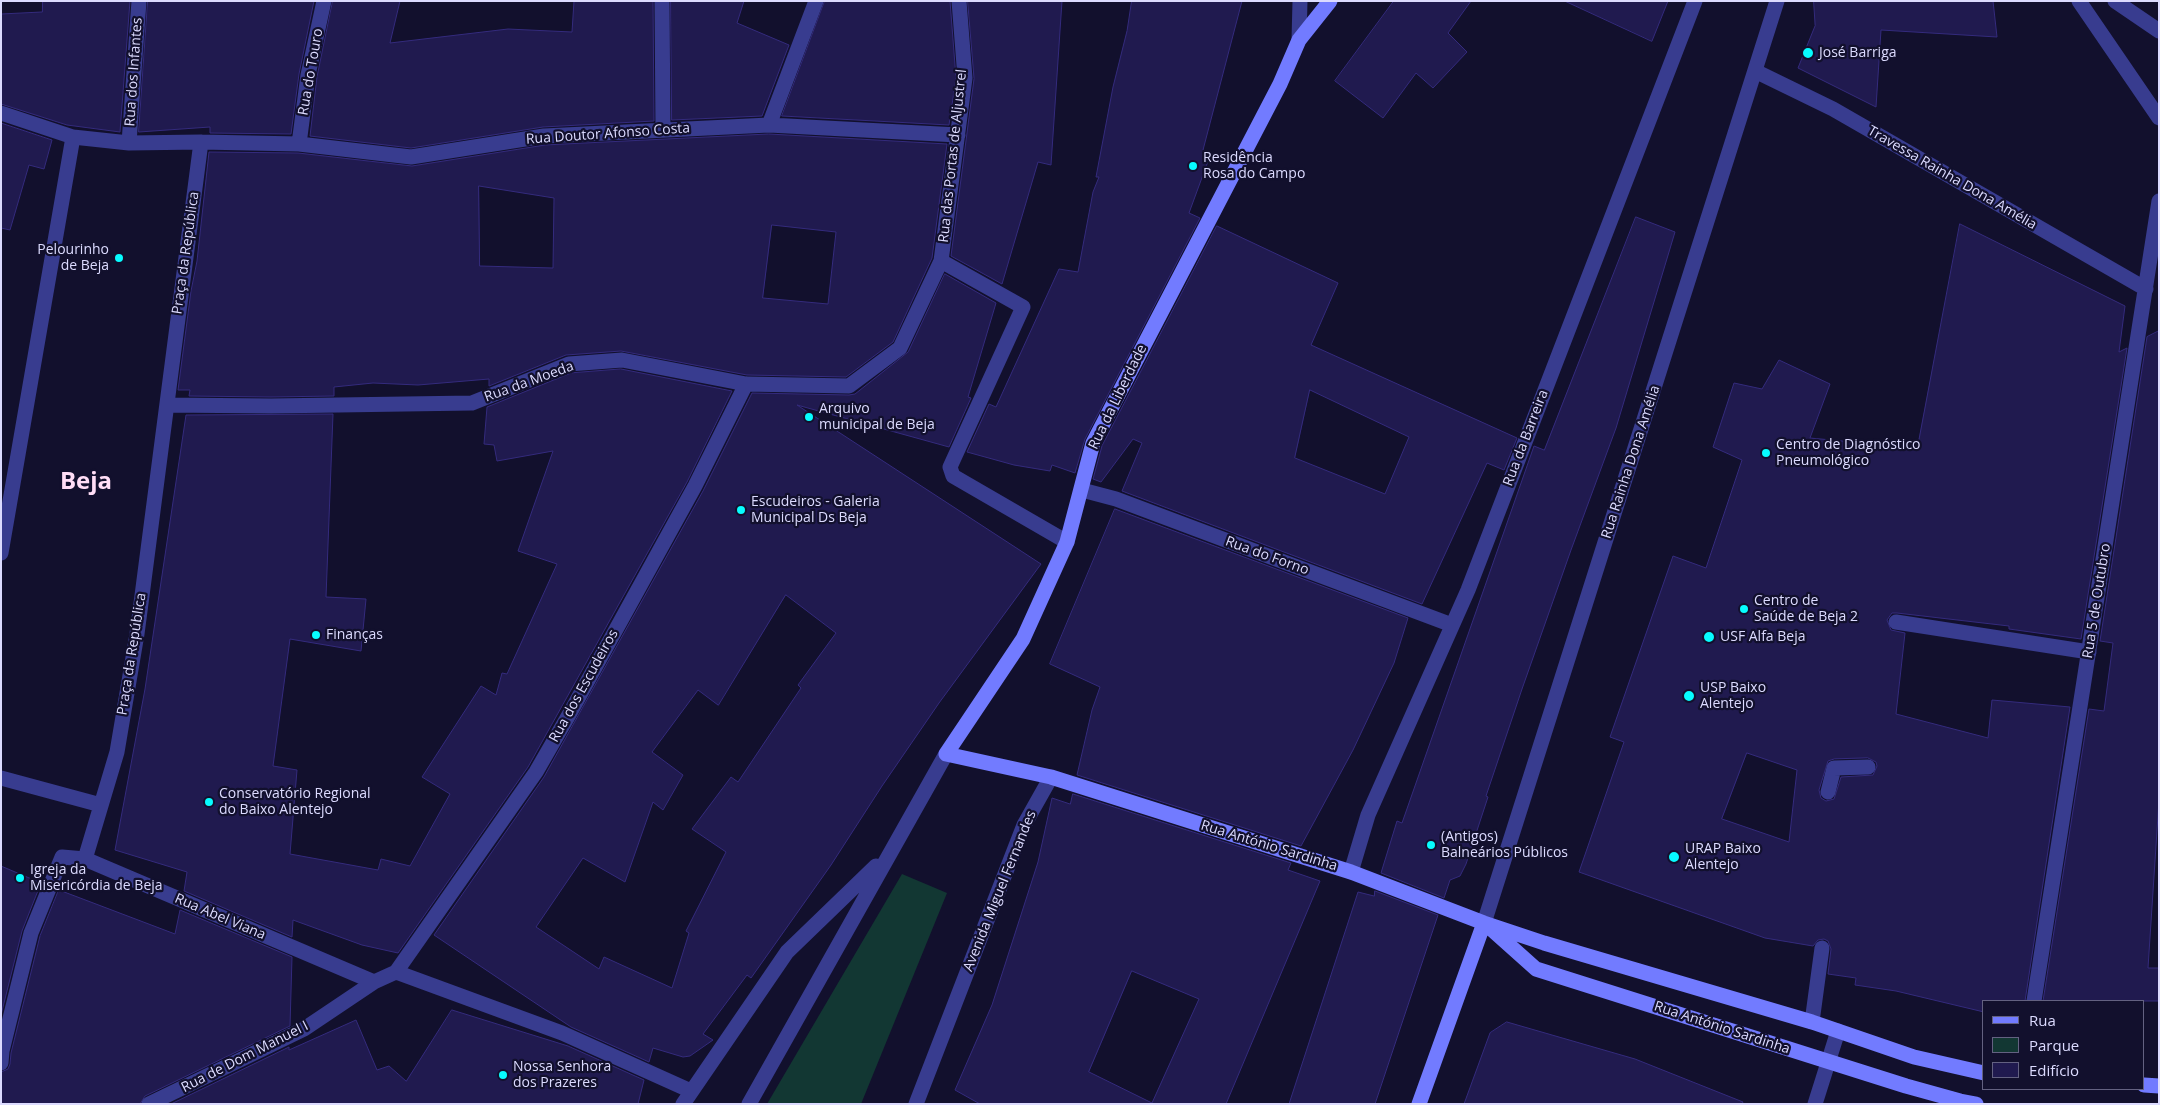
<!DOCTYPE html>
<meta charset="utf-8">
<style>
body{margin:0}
#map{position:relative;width:2160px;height:1105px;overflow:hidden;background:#12102d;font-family:"Open Sans",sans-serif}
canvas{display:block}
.frame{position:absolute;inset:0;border:2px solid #dcdbff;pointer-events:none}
.legend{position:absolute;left:1982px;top:1000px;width:162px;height:90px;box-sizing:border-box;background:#12102d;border:1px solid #636181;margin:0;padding:6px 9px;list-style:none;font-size:15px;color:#dcdbff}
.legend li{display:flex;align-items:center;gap:10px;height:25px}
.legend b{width:25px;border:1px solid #636181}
</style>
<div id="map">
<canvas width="2160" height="1105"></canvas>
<div class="frame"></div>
<ul class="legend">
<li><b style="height:6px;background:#727bff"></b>Rua</li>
<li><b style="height:14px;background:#123733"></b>Parque</li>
<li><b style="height:14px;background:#201a4f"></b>Edifício</li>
</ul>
</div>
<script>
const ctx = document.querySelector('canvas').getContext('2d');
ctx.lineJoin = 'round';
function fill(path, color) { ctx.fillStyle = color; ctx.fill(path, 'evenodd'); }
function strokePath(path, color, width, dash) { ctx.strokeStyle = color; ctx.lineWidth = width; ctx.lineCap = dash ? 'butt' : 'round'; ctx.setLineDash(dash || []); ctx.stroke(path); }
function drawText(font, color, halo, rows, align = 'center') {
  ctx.font = font + ' "Open Sans",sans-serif'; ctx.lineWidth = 4.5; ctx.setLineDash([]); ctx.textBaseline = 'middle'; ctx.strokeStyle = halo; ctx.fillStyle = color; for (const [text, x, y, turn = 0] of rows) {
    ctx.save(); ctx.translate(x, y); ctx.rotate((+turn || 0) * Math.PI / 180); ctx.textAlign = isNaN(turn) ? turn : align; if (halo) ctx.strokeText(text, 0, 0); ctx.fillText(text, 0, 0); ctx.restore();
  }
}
const green = new Path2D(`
 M902,874l45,19 -86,211h-94z`);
const building = new Path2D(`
 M43,1h87l-10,131 -53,-7 -66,-21v-90l41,-2z
 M148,1h166l-15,73 -8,60 -81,-1v-6l-71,5z
 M333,1h67l-10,42 118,-14 64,3 2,-31h79l1,120 -111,6 -132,21 -101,-12 7,-59z
 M671,1h73l-7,22 52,22 -27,71 -90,4z
 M825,1h125l6,77 -7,47 -167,-9z
 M968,1h94l-11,164 -13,-3 -36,122 -51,-28 23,-177z
 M1132,1h110l-39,149 8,3 -22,60 11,5 -115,221 -10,34 -23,-8 -2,6 -36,-6 -47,-13 22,-48 7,3 63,-138 19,3 15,-80 6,-15h-3l17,-90 14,-56z
 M1394,1h77l-23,32 19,19 -34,36 -17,-15 -33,45 -48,-37z
 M1565,1h103l-16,40z
 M1814,1h179l4,36 -116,-7 -5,77 -78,-39 17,-42z
 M1,123l51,17 -8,29 -15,-4 -19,65 -9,-2z
 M769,134l178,10 -15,114 -39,84 -47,35 -99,-2 -126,-24 -55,4 -77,31v-7l-71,6 -45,-2 -39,4v9l-63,1 -82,-1 1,-6h-12l13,-99 6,-30 12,-109 89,1 114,13 133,-21zM479,186l75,12 -1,70 -73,-2zM772,225l64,7 -8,72 -65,-6z
 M1636,217l39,15 -59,196 -45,122 -49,139 -36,107 2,1 -22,67 -6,12 -10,4 -6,18 -63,-25 16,-52 5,2 132,-377 10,4z
 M1960,224l165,82 -6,46 8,-4 -46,291 -72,-10v-3l-112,-13h-5l-5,7 4,10 14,3 -9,81 92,24 4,-38 78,7 -45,294h-41v11l-88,-21 -41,-6 1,-7 -28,-4 3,-25 -3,-8 -4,-2 -6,1 -5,6 -48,-8 -186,-66 45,-130 -14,-5 63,-181 33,12 36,-108 -29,-13 21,-64 28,6 17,-29 51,24 -20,54 107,10zM1747,753l50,17 -8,72 -67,-23zM1868,758l8,4 1,4 -4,9 -32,2 -7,22 -8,2 -5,-3 -2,-8 9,-29 6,-2z
 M1217,226l121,57 -27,62 206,93 -13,32 -17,-7 -65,141 -300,-113 20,-48 -9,-4 -32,43 -8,-3 9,-33zM1310,390l99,47 -24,57 -90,-36z
 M945,274l51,29 -28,94 3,1 -22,49 -152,-42 244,159 -102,139 -57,83 -51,79 -80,113 -4,-3 -44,59 10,6 -23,16 -7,1 -30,-9 -4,14 -78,-35 -137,-92 110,-158 159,-286 49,-98 97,2 6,-1 53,-42zM786,595l50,38 -38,52 3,3 -63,94 -7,-5 -39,52 34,23 -40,79 3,2 -17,55 -68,-31 -5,12 -63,-42 47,-69 42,24 28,-80 10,8 20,-35 -31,-23 46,-62 20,15z
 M2159,331v469l-11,168h11v33h-116l46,-292 15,2 9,-68 -13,-2 47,-304z
 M621,369l111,22 -45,91 -159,285 -130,186 -36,-8 -69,-25 -1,17 -108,-46 3,-19 -72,-22 30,-161 41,-274 147,-1 -7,183 40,2 -5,52 -71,-12 -17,127 24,4 -7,84 88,16 3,-11 29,7 40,-72 -28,-17 59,-91 15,9 6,-22 5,1 50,-110 -39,-13 35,-100 -56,10 -3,-16 -10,-1 3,-37 84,-34z
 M1115,509l293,109 -14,45 -41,87 -52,96 -224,-71 15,-65 8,-23 -50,-23z
 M1073,794l218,69 -3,7 32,11 -94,223h-246l-25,-14 37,-85 46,-143 14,-64 18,6zM1132,971l67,28 -47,104 -63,-31z
 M1,866l40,17 -19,48 -21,84z
 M59,890l116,44 5,-24 112,47 -2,69 -145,70 -5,8h-139v-32l7,-3 2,-5 1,-11 29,-117z
 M1375,891l63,24 -63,189h-86l69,-212 16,4z
 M452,1010l116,36 76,34 -6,24h-467l118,-57v3l67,-30 21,50 12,-4 17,15z
 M1507,1022l128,37 108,43 -1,2h-278l26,-71z`);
const lane = new Path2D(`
 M1896,622l193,30
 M1812,1022l10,-74`);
const street = new Path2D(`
 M662,1l1,129
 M959,1l6,77 -24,183 82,46 -73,160 3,9 114,66
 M2079,1l80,117
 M2115,1l44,30
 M1299,40l1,-39
 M1755,71l78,38 313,180
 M1,113l72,24 56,6 72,-1 98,2 112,13 133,-21 225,-11 189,10
 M769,125l47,-124
 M129,143l10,-142
 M299,144l9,-69 16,-74
 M167,405l104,1 201,-3 97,-39 53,-4 124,24 103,2 51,-38 41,-87
 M1082,490l34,9 336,126
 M1,553l72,-416
 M1,778l100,27
 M1828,792l6,-24 34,-1
 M85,859l289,123
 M1351,872l17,-57 100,-225 227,-589
 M1484,923l293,-922
 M396,972l166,61 129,58
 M2034,1001l125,-800
 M1,1063l1,-12 29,-118 31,-76 23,2 32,-107 20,-118 64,-492
 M149,1104l155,-75 70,-47 22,-10 140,-200 34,-59 125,-227 51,-102
 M683,1104l104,-152 89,-86
 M749,1104l197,-350
 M916,1104l108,-279 27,-48
 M1815,1104l23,-73`);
const secondary = new Path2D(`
 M1330,1l-31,39 -19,44 -187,359 -26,99 -44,97 -77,115 105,23 300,95 133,51 60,20 268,79 102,35 70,16
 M1489,927l47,42 370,117 54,15 16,3
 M2144,1085l15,1
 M1419,1104l65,-181`);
const markers = [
 [1808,53,6,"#07fcff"],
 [1193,166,5,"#07fcff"],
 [119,258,5,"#07fcff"],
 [809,417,5,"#07fcff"],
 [1766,453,5,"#07fcff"],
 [741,510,5,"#07fcff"],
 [1744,609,5,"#07fcff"],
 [316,635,5,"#07fcff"],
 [1709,637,6,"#07fcff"],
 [1689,696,6,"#07fcff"],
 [209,802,5,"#07fcff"],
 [1431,845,5,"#07fcff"],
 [1674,857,6,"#07fcff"],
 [20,878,5,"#07fcff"],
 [503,1075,5,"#07fcff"]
];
const poiNames = [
 ["José Barriga",1819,53],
 ["Residência",1203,158],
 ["Rosa do Campo",1203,174],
 ["Pelourinho",109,250,"right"],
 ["de Beja",109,266,"right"],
 ["Arquivo",819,409],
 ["municipal de Beja",819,425],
 ["Centro de Diagnóstico",1776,445],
 ["Pneumológico",1776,461],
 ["Escudeiros - Galeria",751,502],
 ["Municipal Ds Beja",751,518],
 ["Centro de",1754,601],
 ["Saúde de Beja 2",1754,617],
 ["Finanças",326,635],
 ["USF Alfa Beja",1720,637],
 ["USP Baixo",1700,688],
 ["Alentejo",1700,704],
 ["Conservatório Regional",219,794],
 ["do Baixo Alentejo",219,810],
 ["(Antigos)",1441,837],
 ["Balneários Públicos",1441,853],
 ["URAP Baixo",1685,849],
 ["Alentejo",1685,865],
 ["Igreja da",30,870],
 ["Misericórdia de Beja",30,886],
 ["Nossa Senhora",513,1067],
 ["dos Prazeres",513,1083]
];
const streetNames = [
 ["Rua dos Infantes",134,72,-86],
 ["Rua do Touro",311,72,-80],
 ["Rua Doutor Afonso Costa",608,134,-4],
 ["Rua das Portas de Aljustrel",953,156,-84],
 ["Travessa Rainha Dona Amélia",1952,178,30],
 ["Praça da República",186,253,-82],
 ["Rua da Moeda",529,382,-20],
 ["Rua da Liberdade",1118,397,-64],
 ["Rua da Barreira",1526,438,-69],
 ["Rua Rainha Dona Amélia",1631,462,-72],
 ["Rua do Forno",1267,556,20],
 ["Rua 5 de Outubro",2097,601,-81],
 ["Praça da República",132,654,-81],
 ["Rua dos Escudeiros",584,686,-61],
 ["Rua António Sardinha",1269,846,17],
 ["Avenida Miguel Fernandes",1000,891,-68],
 ["Rua Abel Viana",220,917,23],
 ["Rua António Sardinha",1722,1028,18],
 ["Rua de Dom Manuel I",245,1057,-27]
];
const townNames = [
 ["Beja",86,482]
];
fill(green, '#123733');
fill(building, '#201a4f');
strokePath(building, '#342b7d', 1);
strokePath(lane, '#383c8f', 15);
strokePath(street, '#383c8f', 15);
strokePath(secondary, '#727bff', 15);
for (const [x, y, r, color] of markers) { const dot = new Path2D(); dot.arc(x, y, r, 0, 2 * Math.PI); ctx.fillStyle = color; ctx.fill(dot); strokePath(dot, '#12102d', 2); }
drawText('14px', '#dcdbff', '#12102d', poiNames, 'left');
drawText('14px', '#dcdbff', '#12102d', streetNames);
drawText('bold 24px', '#ffddf6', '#12102d', townNames);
</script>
